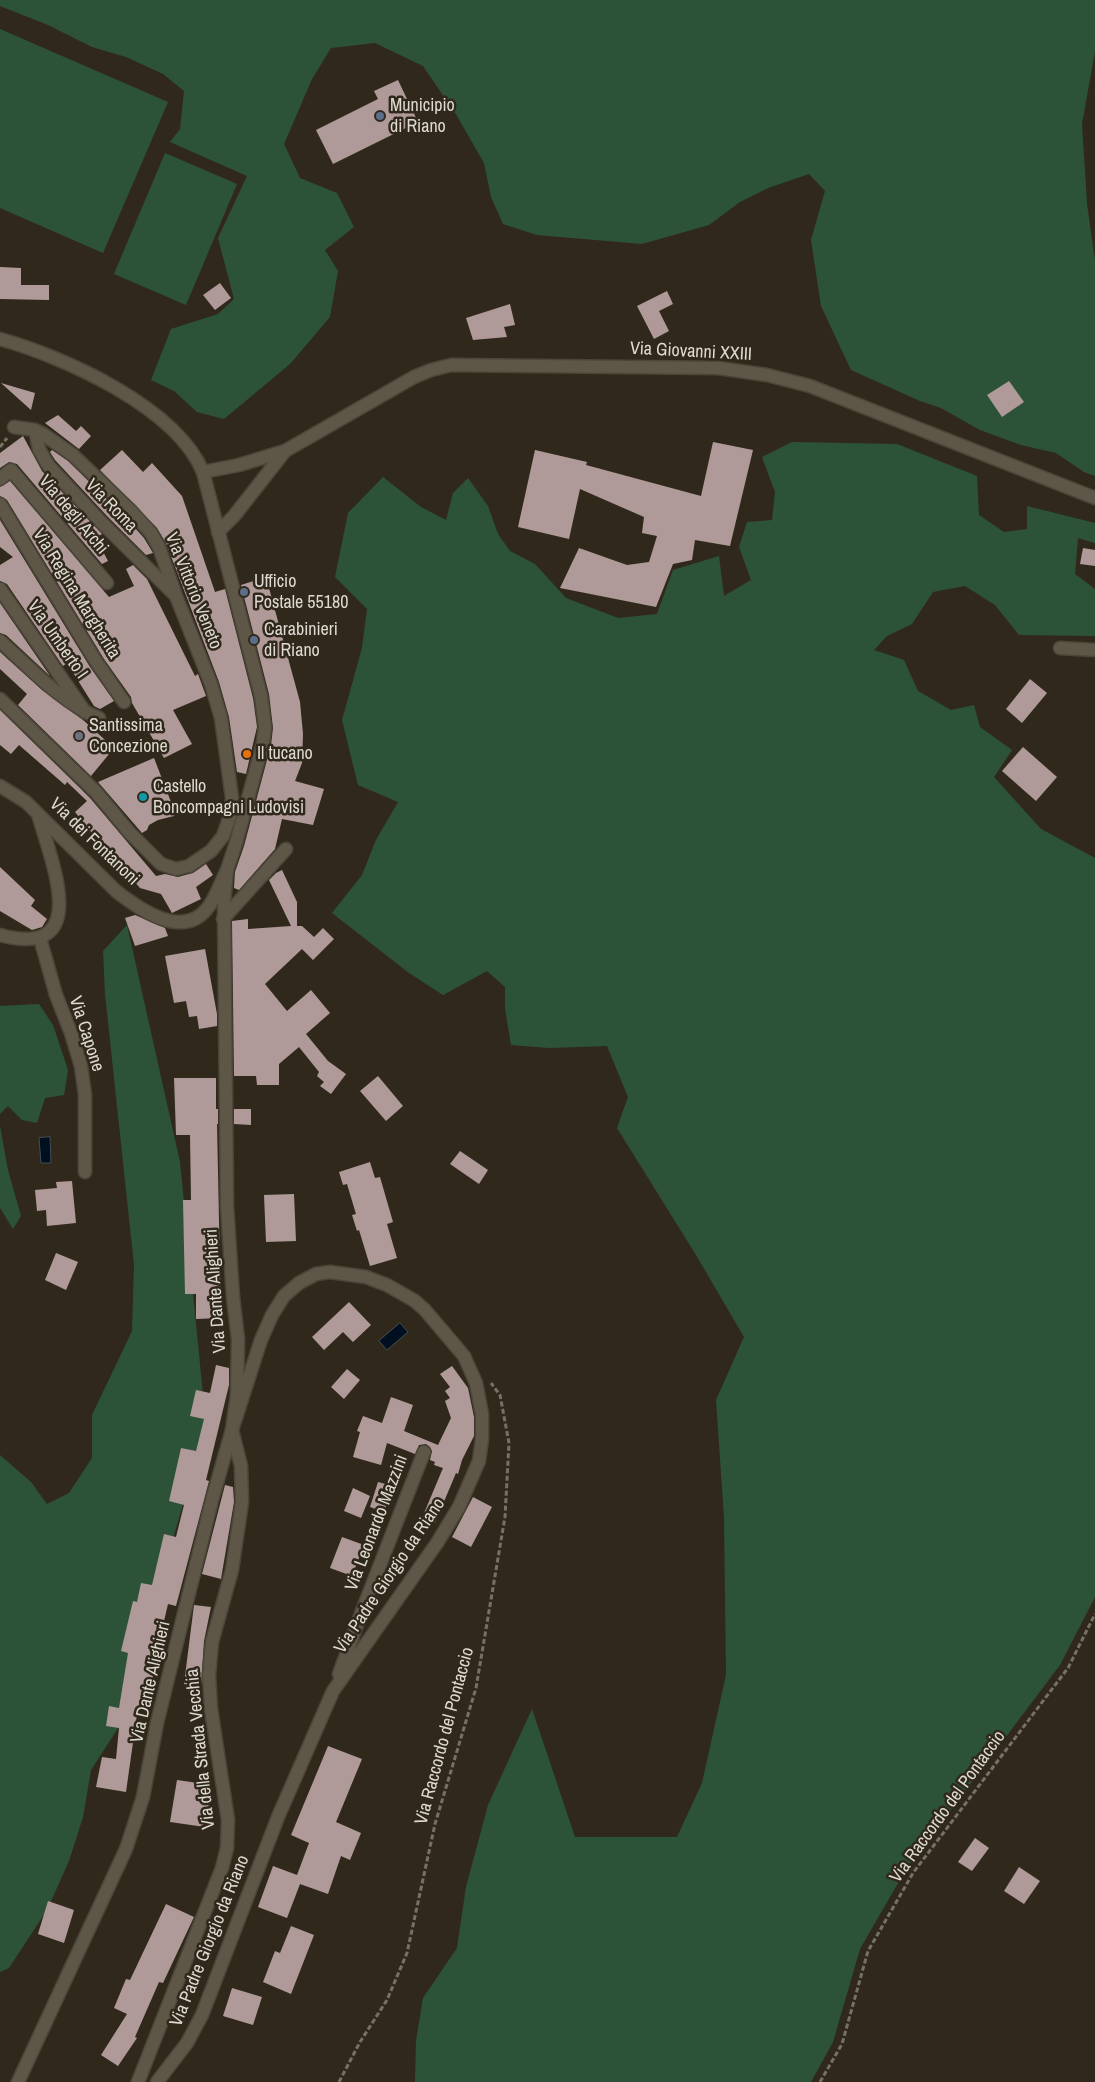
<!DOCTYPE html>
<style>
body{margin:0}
canvas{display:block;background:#30291b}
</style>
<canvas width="1095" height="2082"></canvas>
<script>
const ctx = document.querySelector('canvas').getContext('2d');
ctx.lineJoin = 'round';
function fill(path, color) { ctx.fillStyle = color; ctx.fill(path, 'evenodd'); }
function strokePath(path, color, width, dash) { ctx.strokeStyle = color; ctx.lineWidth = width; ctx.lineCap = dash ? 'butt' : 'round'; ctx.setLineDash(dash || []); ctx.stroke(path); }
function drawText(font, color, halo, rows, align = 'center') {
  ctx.font = font + ' "Archivo Narrow",sans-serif'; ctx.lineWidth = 5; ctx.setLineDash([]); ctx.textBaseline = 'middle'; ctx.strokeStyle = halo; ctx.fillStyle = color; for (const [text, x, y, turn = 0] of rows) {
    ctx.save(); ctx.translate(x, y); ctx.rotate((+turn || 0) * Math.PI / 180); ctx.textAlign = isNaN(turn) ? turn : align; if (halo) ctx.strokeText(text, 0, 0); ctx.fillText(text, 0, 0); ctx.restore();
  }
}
const green = new Path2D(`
 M0,0h1095v51l-13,73 5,80 8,57v215l-11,-4 -28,-19 -35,-8 -41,-15 -39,-22 -21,-7 -69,-31 -30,-64 -10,-66 14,-49 -16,-17 -41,14 -28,14 -31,23 -67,19 -105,-9 -34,-11 -12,-27 -7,-34 -27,-47 -34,-50 -48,-23 -44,5 -19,31 -28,65 16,34 37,15 17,34 -29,23 13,21 -8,46 -40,47 -66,55 -27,-7 -23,-21 -23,-11 20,-51 47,-15 16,-15 -16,-61 29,-62 -77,-34 10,-13 4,-38 -21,-17 -37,-17 -34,-10 -44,-22 -48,-19z
 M0,29l168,73 -65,151 -103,-45z
 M165,153l72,31 -51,121 -72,-31z
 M792,442l105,2 80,32 2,39 25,17 23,-3v-23l68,17v20l-17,-5 -3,36 20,15v47l-76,-1 -24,-30 -30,-19 -32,6 -21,32 -25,12 -13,14 30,10 14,31 33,19 23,-5 6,22 32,23 -18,27 47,52 54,29v739l-35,68 -155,206 -45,78 -27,93 -22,40h-396l1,-41 7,-43 34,-50 9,-61 22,-82 44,-96 43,128h102l25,-54 24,-108 -2,-158 -8,-117 28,-63 -48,-82 -79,-127 11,-31 -21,-51 -58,2 -38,-3 -6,-37v-21l-18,-16 -44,24 -34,-22 -77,-60 30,-38 14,-35 22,-38 -40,-17 -16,-65 20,-72 5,-39 -32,-32 13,-64 35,-36 38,30 25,13 7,-27 15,-15 20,28 10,28 12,17 25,13 31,34 52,20 39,-4 16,-44 46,-14 5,40 27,-16 -12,-33 8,-25 25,-2 3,-28 -13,-35z
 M127,925l53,237 26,263 -72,248 -12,49 -31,48 -8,47 -14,44 -22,49 -38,58 -9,4v-517l31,27 16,22 22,-11 23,-35v-43l40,-84 2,-66 -29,-271 -2,-43z
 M39,1004l14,21 15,45 -4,25 -19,3 -8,25 -15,-3 -14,-14 -8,8v-108z
 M0,1126l8,44 13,46 -8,13 -13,-21z`);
const water = new Path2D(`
 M50,1137l1,26h-10l-2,-25z
 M400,1323l8,9 -21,18 -8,-9z`);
const building = new Path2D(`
 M398,80l20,42 -85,42 -17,-34 62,-31 -4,-8z
 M0,267l21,1v17h28v15l-49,-1z
 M220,283l11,15 -16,12 -12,-15z
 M667,291l6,13 -14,7 10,20 -15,8 -17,-33z
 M510,304l5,21 -11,2 3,10 -34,3 -7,-22z
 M1009,381l15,21 -22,15 -15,-22z
 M1,383l34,10 -4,17z
 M58,415l18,16 5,-5 10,10 -12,13 -34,-26z
 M23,436l19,35 60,63 -6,4 12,23 -6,3 -85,-100 -8,-2 -9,6v-15z
 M713,442l40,8 -23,96 -35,-6 -3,20 -19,4 -17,43 -96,-19 19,-40 48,17 22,-3 8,-26 -15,-3 2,-16 -64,-28 -11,50 -51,-12 17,-77 52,12 -1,3 115,31z
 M52,450l16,11 58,57 18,20 9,15 -7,2 -39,-39 -52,-56 -5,-8z
 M122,450l21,22 9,-9 30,33 33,96 10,-3 28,109 4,29 -11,47 -9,-2 -8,-55 -10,-35 -53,-139 -9,-15 -57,-58z
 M10,481l99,116 25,-11 -8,-17 7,-4 14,14 48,97 3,-2 8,22 -33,14 19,34 -28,14 -32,-55 -1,-6 -27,-38 -97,-159 -7,-4v-9z
 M0,520l90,147 24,34 -14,8 -6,-3 -27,-43 -4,3 -56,-82 -7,-3v-16l13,-8 -13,-10z
 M1083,548l12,2v16l-15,-2z
 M266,577l34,125 3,32 -1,29 -7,18 29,8 -11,36 -31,-6 -7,30 -36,41 -5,-2 1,-16 9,-26 27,-101 2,-17 -4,-34 -28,-109z
 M0,603l50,73 -44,-41 -6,-2z
 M0,652l42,38 41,30 31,28 -23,28 -73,-71 9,-11 -27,-25z
 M1030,679l17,14 -25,30 -16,-14z
 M0,710l81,79 -1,1 1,-1 9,9 66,78 9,-2 13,3 15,-4 13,-9 7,11 -17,12 5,12 -29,14 -11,-19 -21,-6 -12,-14 -2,3 -7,-9 -3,1 -10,-12 3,-3 -34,-42 12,-11 -20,-19 -2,3 -46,-40 -8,9 -11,-9z
 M1023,747l34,30 -21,24 -34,-30z
 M154,758l17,44 8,6 -5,8 -16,4 -9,5 -2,5 -5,3 -44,-51z
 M0,867l35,33 -4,6 16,13 -5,8 -10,3 -32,-19z
 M282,870l15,32v24h5l12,11 9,-9 11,11 -21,21 -11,-11 -37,35 22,27 24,-21 19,23 -24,21 22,27 18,13 -15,20 -11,-8 4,-4 -7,-6 2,-4 -20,-25 -20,17v21h-22l-1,-9h-22l-2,-155 16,-2v10l43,-3 -22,-46 7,-7z
 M135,915l30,13 3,8 -33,10 -10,-28z
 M205,949l12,65v12l-18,3 -2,-13 -8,1 -3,-16 -12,2 -9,-47z
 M378,1076l25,30 -17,15 -26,-30z
 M174,1078h42v31h2v15h-1l4,194 -25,1v-25h-11l-2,-94h8l-1,-65h-14z
 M234,1109h17v16l-17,-1z
 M460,1151l28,19 -9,14 -29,-20z
 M370,1162l5,16 5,-1 13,45 -6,2 10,34 -27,8 -11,-36 -2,1 -5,-16 4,-1 -9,-30 -4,1 -4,-13z
 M72,1181l4,42 -29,3 -1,-16 -9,1 -2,-21 22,-2 -1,-6z
 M294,1194l2,47 -30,1 -2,-47z
 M56,1253l22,9 -12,28 -21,-10z
 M349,1302l22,23 -18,17 -10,-10 -19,18 -12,-13z
 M216,1365l13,3v17l-23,95 3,1 -33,125 -8,-2 -16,68h2l-7,37 -9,-2 -12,85 -30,-5 6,-30 14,2 3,-31 -13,-2 3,-20 10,2 9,-55 -7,-2 12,-50 4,1 4,-19 11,2 12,-51 12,3 8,-32 -15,-4 12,-53 15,3 8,-32 -14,-3 6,-26 14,3z
 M452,1366l16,22 6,29v19l-12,24 -4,14 -2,-1 -21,50 -13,-5 21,-50 -9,-3 1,-3 -5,-2 2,-9 -2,-4 -4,-3 -7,1 -4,9 -28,-11 -6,22 -28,-8 7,-25 -3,-1 6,-15 19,7 9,-26 22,8 -9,26 34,14 13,-27 -6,-17 5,-3 -5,-7 5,-4 -10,-13z
 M347,1369l13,11 -16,19 -13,-12z
 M378,1482l15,4 -9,26 -14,-5z
 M225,1485l8,2 1,15 -13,77 -19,-5z
 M353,1488l17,8 -9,22 -17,-7z
 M473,1497l19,10 -21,40 -19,-10z
 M342,1537l22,8 -12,31 -22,-8z
 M194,1605l17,2 -7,34 -3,45 -17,-2z
 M328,1746l34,13 -26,63 25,11 -11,27 -9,-4 -13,38 -28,-10 -13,34 -29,-11 15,-41 24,9 12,-32 -18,-8z
 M177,1780l35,5 -7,42 -35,-5z
 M975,1838l14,10 -17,23 -14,-9z
 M1019,1867l21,14 -16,23 -20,-13z
 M48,1901l26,9 -10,33 -26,-9z
 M166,1904l28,13 -31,66 -4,-1 -24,55 2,1 -19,28 -17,-11 26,-41 -13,-6 12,-29 4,1z
 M291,1926l23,9 -23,59 -28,-12 12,-31 5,2z
 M232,1988l30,9 -9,28 -30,-9z`);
const path = new Path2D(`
 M0,447l7,-9
 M339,2082l21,-40 27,-42 20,-47 28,-129 41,-136 29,-171 4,-74 -9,-48 -9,-12
 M820,2082l22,-38 26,-93 45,-78 155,-205 27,-54`);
const minor = new Path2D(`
 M35,430l4,19 9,16 53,57 73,72
 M0,479l11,-9 96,113
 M0,504l97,159 27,39
 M0,589l85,123
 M0,641c29,26 63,63 99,77
 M1060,648l35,2
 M0,699l96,93 33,40 32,32 15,5 13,-3 22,-15 12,-15 7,-20 2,-18 -11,-80 -10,-34 -35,-88 -17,-49 -8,-14 -19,-21 -59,-57 -30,-21 -8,-4 -21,-3
 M0,786l26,16 90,89c23,18 65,48 90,19 9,-10 14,-26 20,-38
 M223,919l63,-70
 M0,935c94,25 51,-74 38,-121
 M40,938l16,57 15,38 10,33 4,29v77
 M339,1674l23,-63 62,-159
 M138,2082l84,-214 5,-20 1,-28 -17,-111 -2,-34 3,-33 20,-72 10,-68 -1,-36 -9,-36 29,-90 11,-25 12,-19 15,-13 17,-9 14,-2 36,5 21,8 28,16 10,9 39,46 12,27 6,31v25l-3,22 -20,46 -22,36 -104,148 -55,126 -76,198 -15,28 -30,39`);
const tertiary = new Path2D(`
 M203,472l36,-7 46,-14 129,-74 17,-7 20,-5 267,3 49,7 43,11 285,112
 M218,532l16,-16 51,-65`);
const secondary = new Path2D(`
 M0,339c64,18 176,68 203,133l58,224 4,31 -2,16 -27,100 -9,27 -3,32 3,304 6,91 5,42 -1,56 -5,35 -20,70 -55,223 -14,74 -17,52 -108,233`);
const markers = [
 [380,116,5,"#5c6f8a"],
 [244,592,5,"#5c6f8a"],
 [254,640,5,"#5c6f8a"],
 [79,736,5,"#6b7280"],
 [247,754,5,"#e8710a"],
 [143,797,5,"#0f9aa8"]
];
const poiNames = [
 ["Municipio",390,106],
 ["di Riano",390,127],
 ["Ufficio",254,582],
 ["Postale 55180",254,603],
 ["Carabinieri",264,630],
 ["di Riano",264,651],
 ["Santissima",89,726],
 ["Concezione",89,747],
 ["Il tucano",257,754],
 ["Castello",153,787],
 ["Boncompagni Ludovisi",153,808]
];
const streetNames = [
 ["Via Giovanni XXIII",691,352,3],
 ["Via Roma",111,506,46],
 ["Via degli Archi",73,515,50],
 ["Via Vittorio Veneto",193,591,68],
 ["Via Regina Margherita",76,594,58],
 ["Via Umberto I",57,640,55],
 ["Via dei Fontanoni",94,842,44],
 ["Via Capone",86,1034,72],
 ["Via Dante Alighieri",216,1291,-94],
 ["Via Leonardo Mazzini",377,1523,-69],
 ["Via Padre Giorgio da Riano",390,1576,-56],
 ["Via Dante Alighieri",151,1682,-77],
 ["Via Raccordo del Pontaccio",445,1736,-75],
 ["Via della Strada Vecchia",201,1749,-96],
 ["Via Raccordo del Pontaccio",948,1807,-54],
 ["Via Padre Giorgio da Riano",210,1941,-68]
];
fill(green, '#2c5337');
fill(water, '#001020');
strokePath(water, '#434c55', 1);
fill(building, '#b09a99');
strokePath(minor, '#4b463a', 15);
strokePath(tertiary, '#4b463a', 15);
strokePath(secondary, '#4b463a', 15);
strokePath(path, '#767065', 3, [5, 2.5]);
strokePath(minor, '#5e5647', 12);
strokePath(tertiary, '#5e5647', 12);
strokePath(secondary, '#5e5647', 12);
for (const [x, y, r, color] of markers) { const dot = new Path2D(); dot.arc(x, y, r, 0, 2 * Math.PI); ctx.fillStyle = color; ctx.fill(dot); strokePath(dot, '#30291b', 2); }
drawText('18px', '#ded9d1', '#30291b', poiNames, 'left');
drawText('18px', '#ded9d1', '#30291b', streetNames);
</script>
